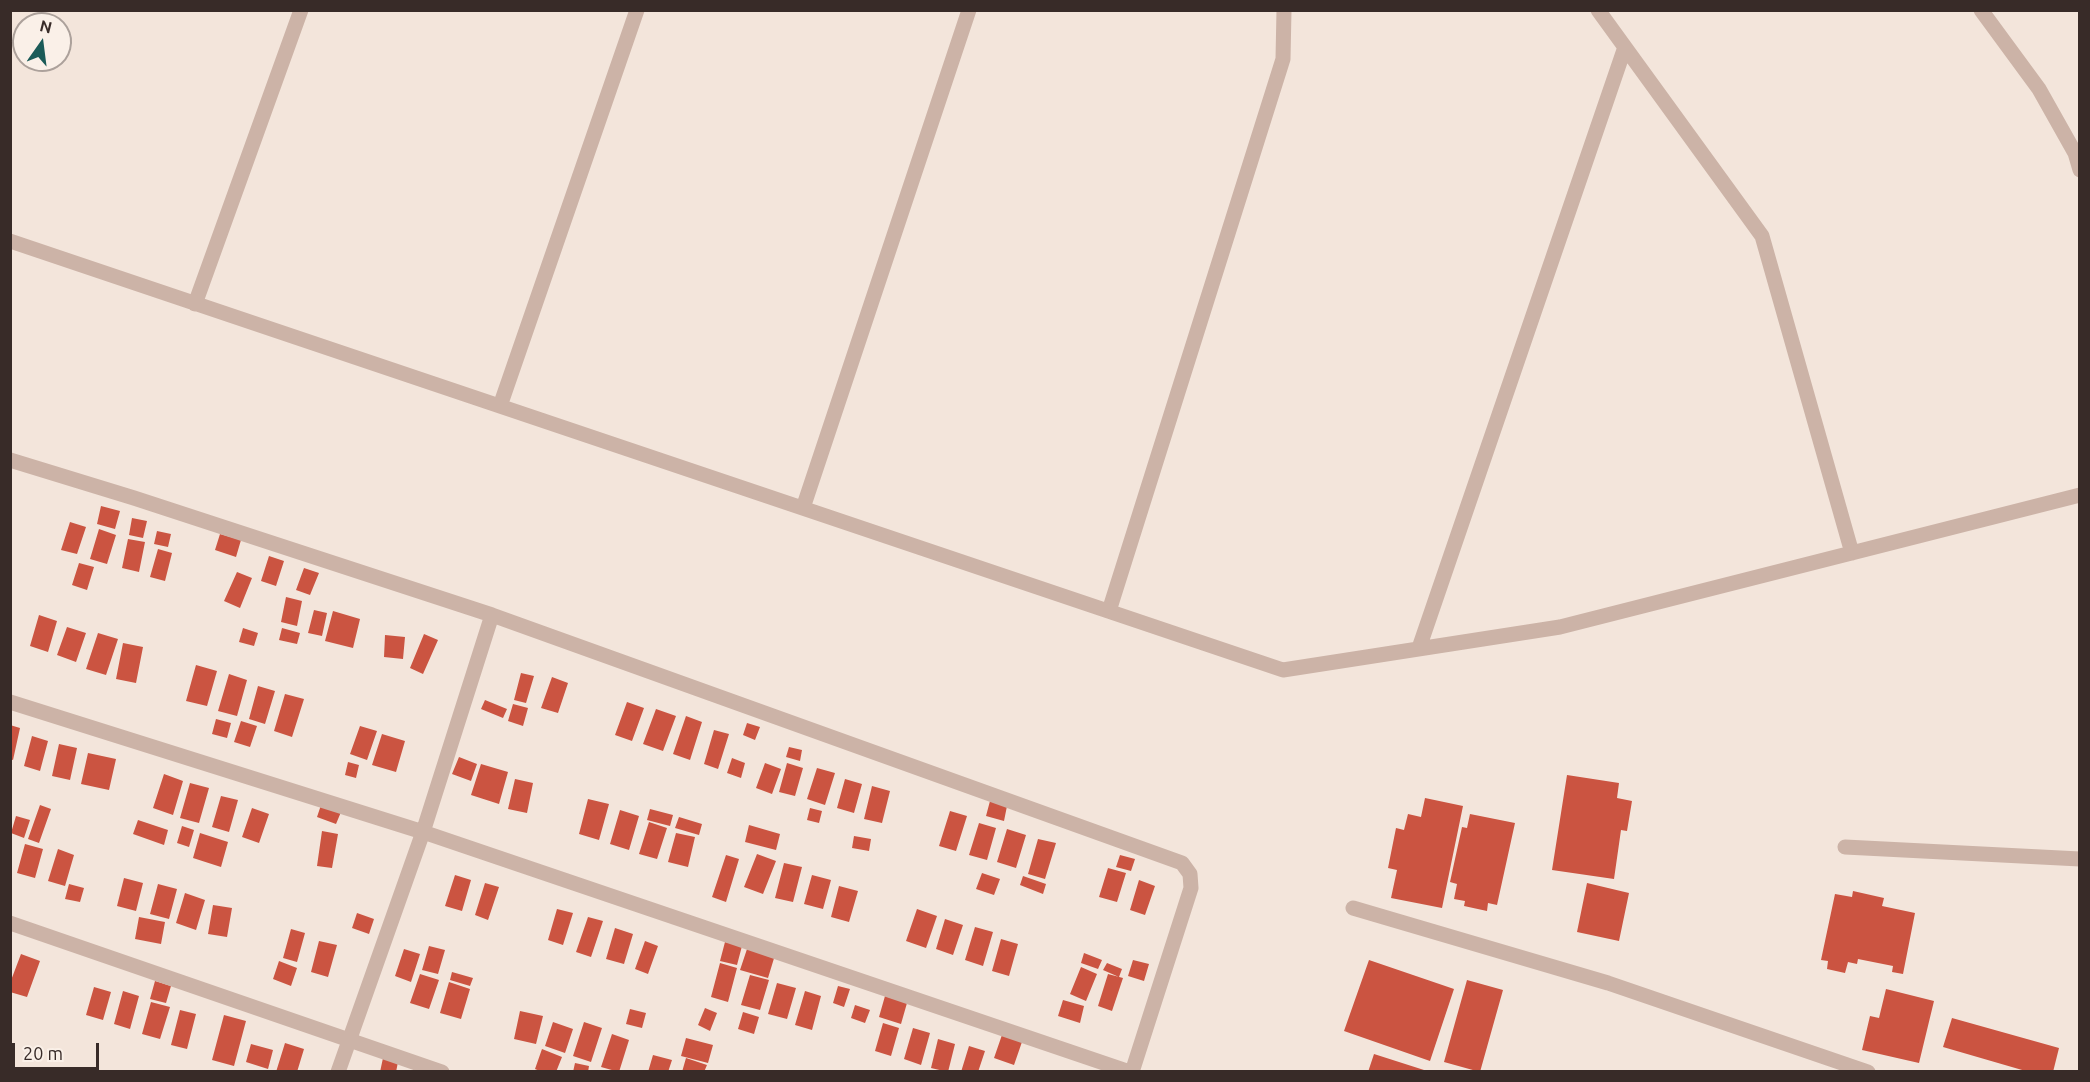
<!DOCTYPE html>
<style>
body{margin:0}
#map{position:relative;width:2090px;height:1082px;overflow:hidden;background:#f3e5db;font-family:Ubuntu,sans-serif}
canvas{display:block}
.frame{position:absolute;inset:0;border:12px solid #382b28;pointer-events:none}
.north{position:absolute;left:12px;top:12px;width:60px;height:60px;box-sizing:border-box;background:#faf0e8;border:2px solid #aca19b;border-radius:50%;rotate:14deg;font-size:16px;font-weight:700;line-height:24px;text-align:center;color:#382b28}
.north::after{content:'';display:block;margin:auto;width:21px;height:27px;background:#1b5b58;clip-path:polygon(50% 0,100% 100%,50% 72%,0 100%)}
.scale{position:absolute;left:12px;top:1043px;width:87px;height:27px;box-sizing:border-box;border:3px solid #382b28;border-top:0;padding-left:8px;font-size:18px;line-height:21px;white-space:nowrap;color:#382b28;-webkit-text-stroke:4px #faf0e8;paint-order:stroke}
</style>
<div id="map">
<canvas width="2090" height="1082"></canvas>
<div class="frame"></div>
<div class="north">N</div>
<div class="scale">20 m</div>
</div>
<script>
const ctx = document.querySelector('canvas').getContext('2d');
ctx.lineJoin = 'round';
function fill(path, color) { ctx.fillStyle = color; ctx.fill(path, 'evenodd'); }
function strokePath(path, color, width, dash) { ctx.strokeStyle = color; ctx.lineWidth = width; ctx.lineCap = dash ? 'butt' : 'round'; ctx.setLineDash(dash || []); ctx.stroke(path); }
const building = new Path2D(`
 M101,506l19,5 -5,18 -18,-5z
 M132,518l15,3 -4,17 -14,-3z
 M70,522l16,5 -9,27 -16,-4z
 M99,529l17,6 -9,29 -17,-5z
 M157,531l14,3 -3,13 -14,-3z
 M220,534l21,6 -5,17 -21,-7z
 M128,539l17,3 -6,30 -17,-4z
 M158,549l14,4 -7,28 -15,-4z
 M269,556l15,5 -8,25 -15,-5z
 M79,563l15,4 -7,23 -15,-5z
 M304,568l15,5 -9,22 -14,-5z
 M237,572l15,6 -12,30 -16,-7z
 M286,597l16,4 -5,25 -16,-4z
 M314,610l13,3 -5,23 -14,-3z
 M333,611l27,8 -7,29 -28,-7z
 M39,615l18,6 -9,31 -18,-6z
 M67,627l19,6 -10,29 -19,-7z
 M243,628l15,5 -4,13 -15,-4z
 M282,628l18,5 -3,11 -18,-4z
 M98,633l20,6 -12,36 -20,-6z
 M424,634l14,6 -15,34 -13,-6z
 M385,635l20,2 -2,22 -19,-2z
 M123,643l20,4 -7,36 -20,-4z
 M196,665l21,6 -10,35 -21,-5z
 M521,673l13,3 -8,27 -12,-3z
 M229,674l18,6 -10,36 -19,-5z
 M552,677l16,6 -10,30 -17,-5z
 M258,686l17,5 -10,33 -16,-5z
 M285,694l19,5 -12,38 -18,-6z
 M485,700l22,9 -4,9 -22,-9z
 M627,702l17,6 -12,33 -17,-6z
 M513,704l15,4 -5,18 -15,-5z
 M656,709l20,7 -13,35 -20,-7z
 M686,716l16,6 -12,38 -17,-6z
 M216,719l15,4 -4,15 -15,-4z
 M241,721l16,5 -7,21 -16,-5z
 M747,723l13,4 -5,13 -12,-5z
 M10,725l10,3 -7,32 -3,-1z
 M360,726l17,5 -10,29 -17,-6z
 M714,730l15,4 -11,35 -14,-5z
 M382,734l23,7 -9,31 -24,-7z
 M32,736l16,5 -8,30 -16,-5z
 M59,744l18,4 -7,32 -18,-4z
 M789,747l13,3 -2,11 -14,-4z
 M88,753l28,6 -7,31 -28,-6z
 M459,757l18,7 -6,17 -19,-7z
 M732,758l13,5 -4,15 -14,-5z
 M348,762l11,3 -3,13 -11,-3z
 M765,763l16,6 -9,25 -16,-6z
 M787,763l16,5 -8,28 -16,-4z
 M481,764l27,8 -9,32 -28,-9z
 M817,768l18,5 -10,32 -18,-6z
 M164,774l19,7 -10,34 -20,-7z
 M1567,775l52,8 -2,15 15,3 -5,30 -6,-1 -7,49 -62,-9z
 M515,779l18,4 -6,30 -19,-4z
 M845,779l17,5 -8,29 -17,-5z
 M190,783l19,5 -10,35 -19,-5z
 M872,786l18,5 -8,32 -18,-4z
 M221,796l17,4 -9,32 -17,-5z
 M1425,798l38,8 -21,102 -51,-10 6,-28 -9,-2 8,-40 8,2 4,-16 13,3z
 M588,799l21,5 -10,36 -20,-6z
 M990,801l17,5 -3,15 -18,-5z
 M40,805l11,4 -12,34 -11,-4z
 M321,805l20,7 -5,12 -19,-7z
 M252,808l17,6 -10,29 -17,-6z
 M810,808l12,3 -3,12 -12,-3z
 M650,809l23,6 -3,11 -23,-6z
 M620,810l19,6 -10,34 -19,-6z
 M950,811l17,5 -11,35 -17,-5z
 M1470,814l45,9 -18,82 -9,-2 -1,8 -23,-5 1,-5 -11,-2 3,-15 -7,-2 12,-55 5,1z
 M16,816l14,4 -6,18 -13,-5z
 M679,817l23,7 -3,11 -24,-7z
 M138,820l30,10 -4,15 -31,-11z
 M649,822l18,6 -10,31 -18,-5z
 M979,823l17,5 -9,32 -18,-5z
 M749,825l31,9 -4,16 -31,-8z
 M182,826l12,4 -5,17 -12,-4z
 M1007,829l19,6 -10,33 -19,-6z
 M322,831l16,3 -6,34 -15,-2z
 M200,833l28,9 -7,25 -28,-9z
 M676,833l19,4 -7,30 -20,-5z
 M854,836l17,3 -2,12 -17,-3z
 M1038,839l18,4 -11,36 -17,-5z
 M25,844l18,5 -8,29 -18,-5z
 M58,849l16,6 -9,31 -17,-5z
 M757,854l19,7 -13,33 -19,-7z
 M726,855l13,4 -13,43 -14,-5z
 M1120,855l15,4 -4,12 -15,-4z
 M784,863l18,4 -9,35 -18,-4z
 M1108,868l18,5 -9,29 -18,-5z
 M982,873l18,6 -6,16 -18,-6z
 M455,875l16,5 -9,31 -17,-5z
 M812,875l19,5 -8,29 -19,-5z
 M1023,876l23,8 -3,10 -23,-9z
 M124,878l19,5 -7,28 -19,-5z
 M1139,880l16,6 -10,29 -15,-5z
 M485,883l14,4 -11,33 -13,-5z
 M1587,883l42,10 -10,48 -42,-9z
 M69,884l15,4 -4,14 -15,-3z
 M158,884l19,5 -8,30 -19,-5z
 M839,886l19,5 -9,31 -18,-5z
 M1853,891l31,7 -2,8 33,7 -12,61 -11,-2 1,-6 -35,-7 -1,5 -9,-2 -3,11 -18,-4 1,-8 -7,-1 14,-66 17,3z
 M185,893l20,7 -9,30 -20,-7z
 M213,905l19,3 -5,29 -19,-3z
 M557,909l16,4 -10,32 -15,-5z
 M917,909l20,7 -11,32 -20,-7z
 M357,913l17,6 -5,15 -17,-6z
 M139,917l26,5 -4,22 -26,-5z
 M588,917l15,4 -12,36 -15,-5z
 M945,919l18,6 -10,30 -17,-6z
 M975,927l18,5 -10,34 -18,-6z
 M615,928l18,6 -9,30 -18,-5z
 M291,929l14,4 -8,29 -14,-4z
 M1001,939l17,5 -9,32 -17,-5z
 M319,941l18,4 -9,32 -17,-5z
 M645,941l13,5 -10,28 -13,-5z
 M725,942l17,4 -5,19 -17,-4z
 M429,946l16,4 -7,24 -16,-4z
 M748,946l27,9 -7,23 -28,-8z
 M404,949l16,5 -9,28 -16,-6z
 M1084,953l18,7 -4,9 -17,-6z
 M21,954l19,7 -13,36 -17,-5v-9z
 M1133,960l16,4 -5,17 -16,-5z
 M1369,960l85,29 -24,72 -86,-30z
 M279,961l18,7 -6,18 -18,-7z
 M720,963l17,5 -9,34 -17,-5z
 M1107,963l15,6 -3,8 -16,-7z
 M1081,967l16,7 -11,27 -16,-7z
 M452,972l21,6 -3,8 -20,-6z
 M420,974l19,6 -10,29 -19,-6z
 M1108,974l15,4 -11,33 -14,-5z
 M750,975l19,5 -9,30 -19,-5z
 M1467,980l36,10 -23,82 -36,-10z
 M155,981l16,5 -5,17 -16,-4z
 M449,982l21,7 -9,30 -21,-6z
 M777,983l19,5 -9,31 -19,-5z
 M838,986l12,3 -6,18 -11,-4z
 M94,987l17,5 -8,28 -17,-5z
 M1886,989l48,12 -15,62 -57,-13 8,-34 9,2z
 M123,991l16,5 -9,33 -16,-5z
 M805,991l16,5 -9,34 -17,-5z
 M885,996l22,7 -6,21 -22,-7z
 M1063,1000l21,6 -4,17 -22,-7z
 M151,1002l19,5 -10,32 -18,-5z
 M855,1005l15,5 -5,13 -14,-5z
 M705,1008l12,5 -7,18 -12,-6z
 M630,1009l16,4 -4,15 -16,-4z
 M180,1010l16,4 -9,35 -16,-4z
 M520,1011l23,5 -7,28 -22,-5z
 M743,1012l16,5 -5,17 -16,-5z
 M224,1015l22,6 -12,45 -22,-6z
 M1952,1018l107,30 -6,24h-24l-86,-25z
 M553,1022l20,7 -8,24 -20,-7z
 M584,1022l18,6 -11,34 -18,-6z
 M883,1023l16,5 -8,28 -16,-5z
 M913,1028l17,5 -9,32 -17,-6z
 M1003,1032l20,7 -9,26 -20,-7z
 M612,1034l17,6 -10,32 -18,-5z
 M686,1038l27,7 -5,18 -27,-7z
 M938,1039l17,5 -7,28 -17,-4z
 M285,1043l19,6 -7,23h-21z
 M251,1044l22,6 -5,19 -22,-7z
 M969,1046l16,5 -7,21h-17z
 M542,1049l20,8 -6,15h-14l-7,-3z
 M1374,1054l50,16 -1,2h-55z
 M653,1055l19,5 -4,12h-20z
 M383,1058l15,4 -2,10h-16z
 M686,1058l21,7 -3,7h-22z
 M575,1063l14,3 -1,6h-15z`);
const minor = new Path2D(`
 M1598,10l164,226 90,317
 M1981,10l58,79 36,64 5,17
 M10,241l1273,429 277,-43 520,-132
 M195,304l106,-294
 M500,406l137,-396
 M10,460l124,38 358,117 690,248 8,11 1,14 -59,184
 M803,508l166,-498
 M1109,611l174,-552 1,-49
 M1419,648l206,-601
 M10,702l413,130 707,240
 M1845,847l235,12
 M1353,908l255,75 260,89
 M10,923l432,149
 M338,1072l85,-240 69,-217`);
fill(building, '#cb5441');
strokePath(minor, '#ccb3a7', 15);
</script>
